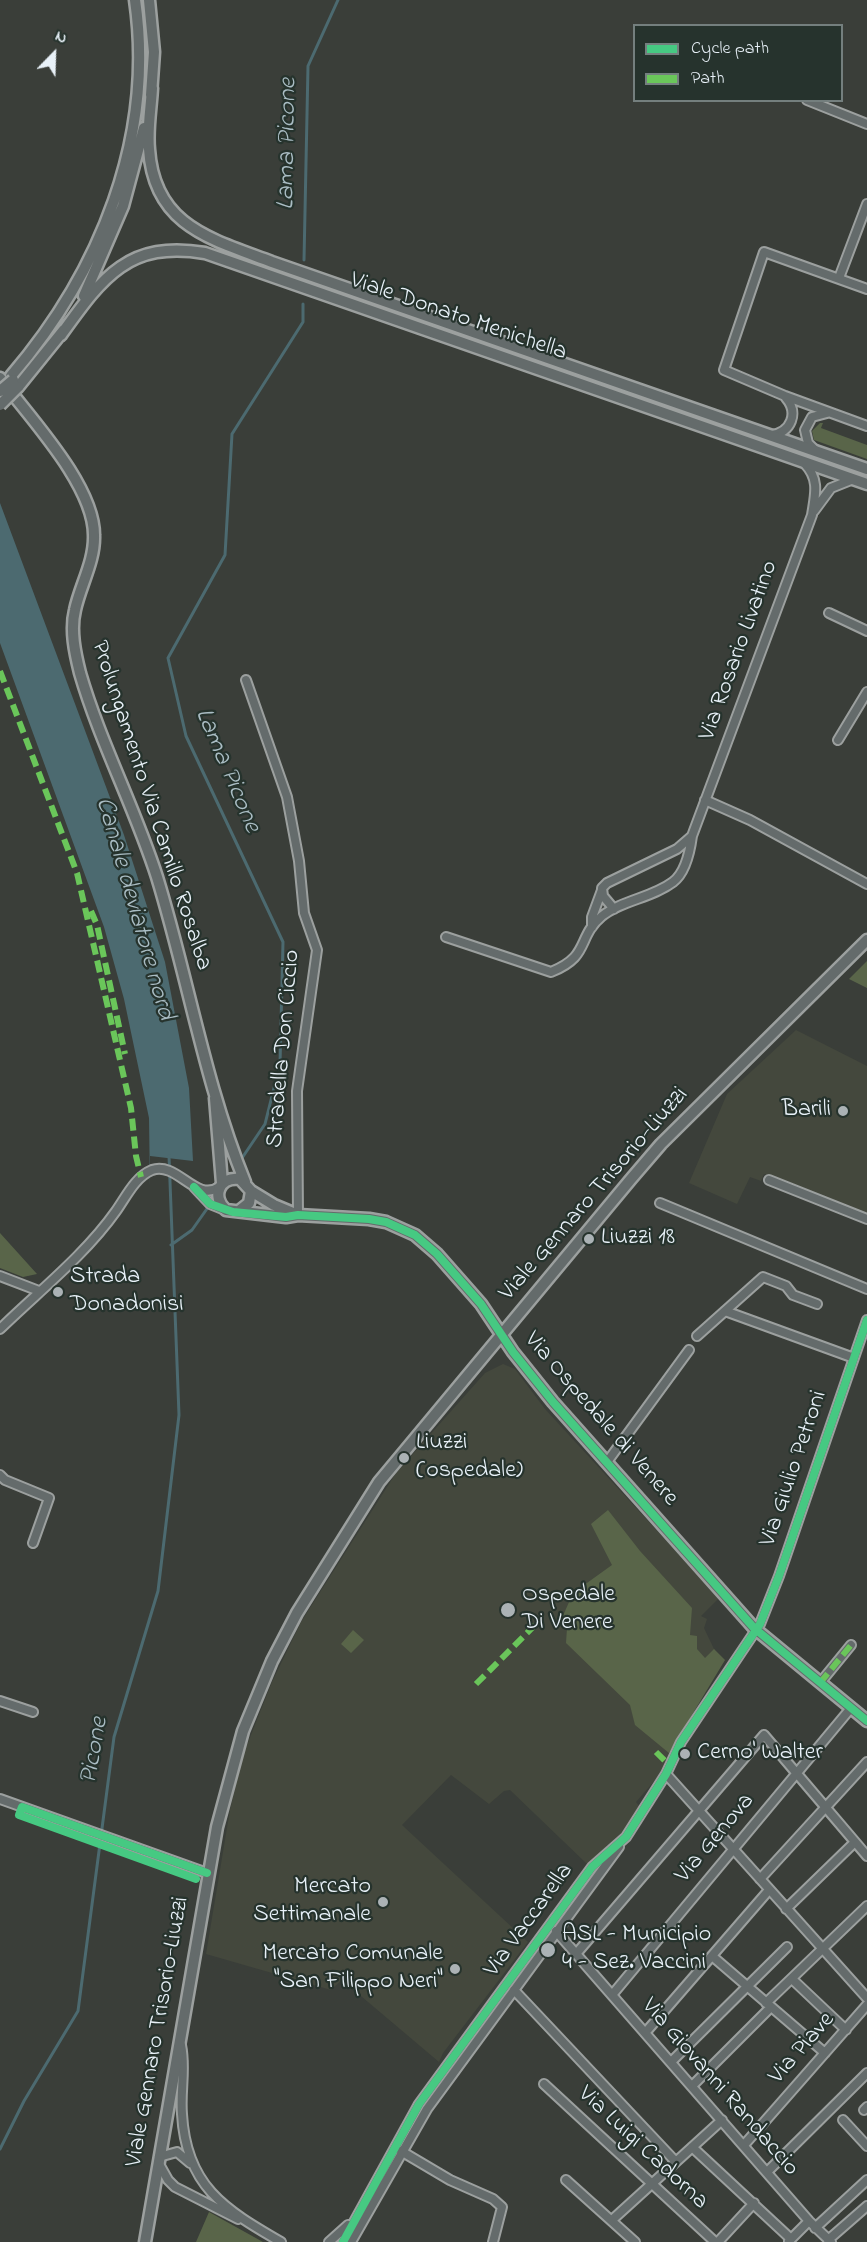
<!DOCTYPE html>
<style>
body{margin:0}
#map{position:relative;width:867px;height:2242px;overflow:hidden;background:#3a3e39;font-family:"Indie Flower",sans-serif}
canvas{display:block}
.legend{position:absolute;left:633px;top:24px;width:210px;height:78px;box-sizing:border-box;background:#26332d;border:2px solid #747f7e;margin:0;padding:8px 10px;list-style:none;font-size:18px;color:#e8f1f8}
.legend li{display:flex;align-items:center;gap:12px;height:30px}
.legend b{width:30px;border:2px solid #747f7e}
.north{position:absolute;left:24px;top:24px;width:60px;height:60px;-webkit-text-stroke:4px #26332d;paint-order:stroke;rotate:23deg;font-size:16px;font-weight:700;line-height:24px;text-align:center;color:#e8f1f8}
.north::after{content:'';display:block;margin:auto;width:21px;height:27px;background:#e8f1f8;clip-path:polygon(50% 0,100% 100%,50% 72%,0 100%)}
</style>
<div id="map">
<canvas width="867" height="2242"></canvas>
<ul class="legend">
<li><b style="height:8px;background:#46c982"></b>Cycle path</li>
<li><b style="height:8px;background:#6ac65a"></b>Path</li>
</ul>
<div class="north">N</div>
</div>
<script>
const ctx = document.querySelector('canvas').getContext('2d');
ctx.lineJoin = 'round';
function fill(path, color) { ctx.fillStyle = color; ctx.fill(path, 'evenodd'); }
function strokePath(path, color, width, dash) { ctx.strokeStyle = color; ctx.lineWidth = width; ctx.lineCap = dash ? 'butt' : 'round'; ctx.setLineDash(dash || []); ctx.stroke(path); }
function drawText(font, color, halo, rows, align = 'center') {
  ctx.font = font + ' "Indie Flower",sans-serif'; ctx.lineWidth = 4.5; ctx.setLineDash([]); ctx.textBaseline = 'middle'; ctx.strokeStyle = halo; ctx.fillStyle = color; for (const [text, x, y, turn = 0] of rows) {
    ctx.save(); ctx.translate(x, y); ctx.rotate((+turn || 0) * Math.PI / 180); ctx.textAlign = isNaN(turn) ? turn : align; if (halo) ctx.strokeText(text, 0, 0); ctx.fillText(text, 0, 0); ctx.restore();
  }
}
const built = new Path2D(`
 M796,1030l71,36v148l-103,-40 -3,7 -11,-4 -13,27 -48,-21 38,-89z
 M503,1364l12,5 30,40 174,189 -18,18 6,3 -3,9 10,21 11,11 -47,76 -15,35 -27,31 4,5 -18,26 -35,31 -77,-74 -6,1 -15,13 -38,-29 -49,50 126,117 -85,111 -4,9 -97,-82 -11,10 -125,-36 24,-144 13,-55 29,-73 29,-60 95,-149 89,-100z`);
const green = new Path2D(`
 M820,423h3l-2,5 46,17v14l-53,-19 -2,-9z
 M867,961v27l-18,-9z
 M0,1233l37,41 -14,3 -23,-9z
 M608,1510l32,41 52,57 -2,27 7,1v13l8,9 9,-9 11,11 -56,93 -34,-28 -5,-20 -64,-62 1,-15 -5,-10 11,-25 39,-28 -21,-41z
 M353,1630l11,10 -13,13 -10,-9z
 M209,2212l54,30h-67z`);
const water = new Path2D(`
 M0,503l124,332 41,127 24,126 4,73 -43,-5v31l-1,-69 -25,-119 -20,-72 -104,-284z`);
const stream = new Path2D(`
 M304,260l4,-194 30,-66
 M240,1161l25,-37 15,-60 3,-122 -97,-206 -18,-78 57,-103 7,-121 71,-112v-18
 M171,1245l21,-15 24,-34
 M0,2149l24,-48 54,-90 36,-274 44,-146 21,-176 -10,-259`);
const street = new Path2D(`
 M807,100l60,24
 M839,278l28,-74
 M867,289l-103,-37 -40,118 61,26 82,30
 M772,435c19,-3 27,-22 14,-37
 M815,450l-7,-7 -3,-13 7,-13 15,-4
 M814,511l17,-23 20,-8
 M829,613l38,18
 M246,680l41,117 12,64 5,52 13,37 -20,141 1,124
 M838,740l29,-48
 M705,800l45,20 117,64
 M692,836l120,-321c3,-20 8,-35 -7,-51
 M592,927v-10l10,-27
 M446,937l105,35c40,-16 25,-34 51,-56 20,-16 50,-18 71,-34 12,-9 17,-31 19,-46l-15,13 -70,34 -5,5 1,8 11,13
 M769,1180l98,39
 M194,1187l16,17 15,6
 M660,1203l207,86
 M0,1276l39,15
 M725,1311l129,47
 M0,1329c38,-37 85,-74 116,-118 10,-14 19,-34 36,-41 25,-9 44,33 67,17
 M697,1336l66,-59 23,9 7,9 24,9
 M607,1462l82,-112
 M0,1475l5,5 44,18 -16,45
 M820,1683l31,-38
 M0,1701l33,11
 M666,1774l201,224
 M0,1799l207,74
 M760,1879l107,-117
 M786,1909l69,-67
 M556,1931l253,290 22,21
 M576,1954l188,-219 103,121
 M712,1956l113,97
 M792,1979l54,51
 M514,1990l162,172
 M612,1995l239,-287
 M766,2003l101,-97
 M645,2033l124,-143
 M181,2045c5,23 -1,46 1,69 4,72 42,95 99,128
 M671,2062l116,-115
 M544,2084l171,158
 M692,2086l79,-79
 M864,2110l3,-3
 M843,2120l24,26
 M744,2145l123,-140
 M692,2147l99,92
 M401,2151l49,29 43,19 9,8 -9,35
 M159,2157l18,-5 13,11
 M159,2164l9,16 7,7 63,32
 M767,2172l100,-99
 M566,2180l69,62
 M612,2220l110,-100
 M815,2228l52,-48
 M828,2240l39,-34
 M789,2241l20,-20
 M329,2242l19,-17
 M343,2242l76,-138 173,-237 34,-30 40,-63 15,-32 79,-118 19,-48 88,-256
 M351,2242l76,-133 192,-262
 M718,2242l36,-39`);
const secondary = new Path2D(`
 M149,0l5,52 -3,43
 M152,88c-1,20 -5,41 -3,61 5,77 62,90 123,113l595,207
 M84,296l39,-90 21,-78
 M61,335c41,-57 67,-95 144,-82l662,231
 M11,376c89,-104 144,-238 124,-376
 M0,378c30,40 94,107 94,157 1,26 -14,51 -19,75 -5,20 0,43 5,63 20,69 55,135 77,204 31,101 48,207 88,305
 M18,387l46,-57
 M215,1098l7,85
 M251,1191l23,14 24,10
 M239,1211l10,-8 2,-12 -11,-12c-21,-3 -29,18 -14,31l60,7 12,-2 71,4 17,3 29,13 22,19 44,50 32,48 40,50 201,226 113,93
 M145,2242l72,-415 26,-96 29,-70 25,-48 82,-131 252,-303 30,-35 206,-204`);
const secondaryBridge = new Path2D(`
 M0,391l13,-11
 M0,405l18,-18`);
const quiet = new Path2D(`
 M0,671l77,202 54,235 5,48 5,21
 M91,911l6,14 28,129
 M820,1683l31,-38
 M476,1684l59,-59
 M656,1752l14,14`);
const cycleway = new Path2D(`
 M194,1187l16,17 23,8 53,5 12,-2 71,4 17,3 29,13 22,19 44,50 32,48 40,50 201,226 113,93
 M196,1879l-177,-64 3,-8 185,66
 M343,2242l76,-138 173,-237 34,-30 40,-63 15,-32 79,-118 19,-48 88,-256`);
const markers = [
 [843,1111,6,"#abb2b5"],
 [589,1239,6,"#abb2b5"],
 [58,1292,6,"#abb2b5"],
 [404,1458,6,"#abb2b5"],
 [508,1610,8,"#abb2b5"],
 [685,1754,6,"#abb2b5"],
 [383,1902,6,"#abb2b5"],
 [548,1950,8,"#abb2b5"],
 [455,1969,6,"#abb2b5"]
];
const streetNames = [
 ["Viale Donato Menichella",458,318,19],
 ["Via Rosario Livatino",740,651,-70],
 ["Prolungamento Via Camillo Rosalba",150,806,72],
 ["Stradella Don Ciccio",285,1049,-85],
 ["Viale Gennaro Trisorio-Liuzzi",595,1195,-49],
 ["Via Ospedale di Venere",600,1420,49],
 ["Via Giulio Petroni",795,1469,-71],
 ["Via Genova",716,1839,-50],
 ["Via Vaccarella",530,1921,-54],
 ["Viale Gennaro Trisorio-Liuzzi",159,2032,-80],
 ["Via Piave",803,2049,-49],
 ["Via Giovanni Randaccio",719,2088,49],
 ["Via Luigi Cadorna",642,2149,43]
];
const poiNames = [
 ["Barili",831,1111,"right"],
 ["Liuzzi 18",601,1239],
 ["Strada",70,1278],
 ["Donadonisi",70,1306],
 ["Liuzzi",416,1444],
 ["(ospedale)",416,1472],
 ["Ospedale",522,1596],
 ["Di Venere",522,1624],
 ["Cerno' Walter",697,1754],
 ["Mercato",371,1888,"right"],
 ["Settimanale",371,1916,"right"],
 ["ASL - Municipio",562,1936],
 ["4 - Sez. Vaccini",562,1964],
 ["Mercato Comunale",443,1955,"right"],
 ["\"San Filippo Neri\"",443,1983,"right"]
];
const waterNames = [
 ["Lama Picone",289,144,-89],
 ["Lama Picone",226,771,67],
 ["Canale deviatore nord",133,909,74],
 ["Picone",96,1751,-80]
];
fill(built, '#44483d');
fill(green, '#596549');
fill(water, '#4c6a70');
strokePath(stream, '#4c6a70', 3);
strokePath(street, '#9ca09f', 12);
strokePath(secondary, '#9ca09f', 15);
strokePath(street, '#646b6b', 8);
strokePath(secondary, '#646b6b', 10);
strokePath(secondaryBridge, '#9ca09f', 15, []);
strokePath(secondaryBridge, '#646b6b', 10);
strokePath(quiet, '#6ac65a', 6, [12, 6]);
strokePath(cycleway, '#46c982', 8);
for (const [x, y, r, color] of markers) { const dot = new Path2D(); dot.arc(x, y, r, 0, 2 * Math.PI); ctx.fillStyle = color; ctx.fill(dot); strokePath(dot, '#26332d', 2); }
drawText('24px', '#e8f1f8', '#26332d', streetNames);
drawText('24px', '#e8f1f8', '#26332d', poiNames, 'left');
drawText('italic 26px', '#aabdc4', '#26332d', waterNames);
</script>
